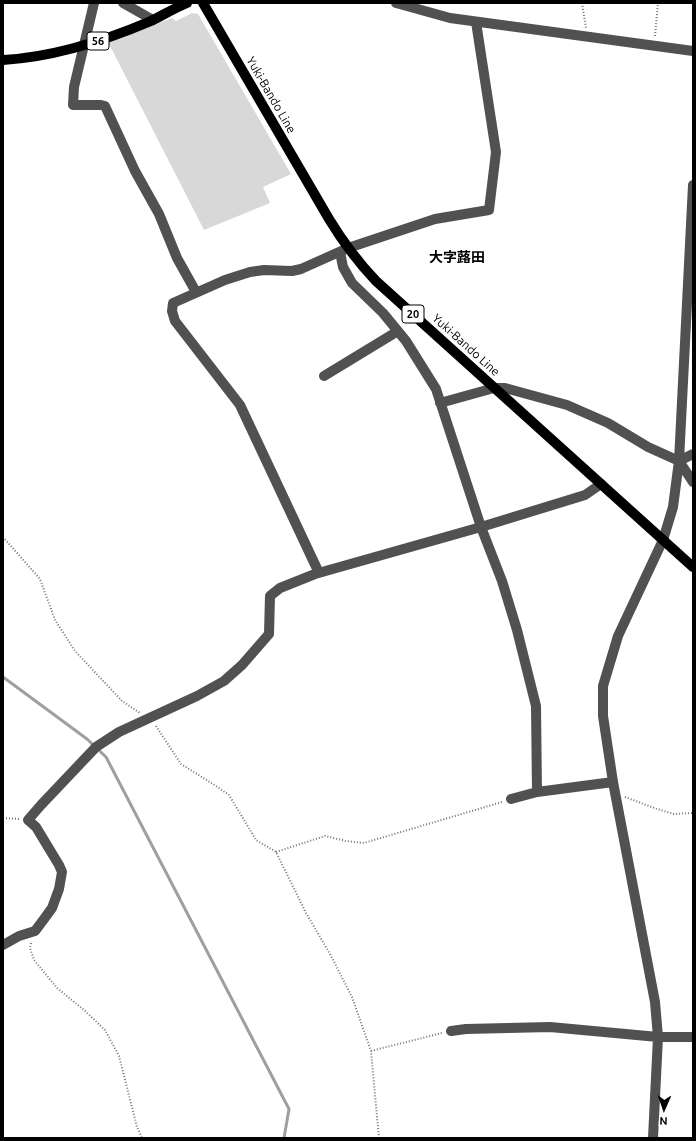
<!DOCTYPE html>
<meta charset="utf-8">
<style>
body{margin:0}
#map{position:relative;width:696px;height:1141px;overflow:hidden;background:#fff;font-family:Ubuntu,sans-serif}
canvas{display:block}
.frame{position:absolute;inset:0;border:4px solid #000;pointer-events:none}
.north{position:absolute;left:644px;top:1089px;width:40px;height:40px;-webkit-text-stroke:3px #fff;paint-order:stroke;rotate:182deg;font-size:11px;font-weight:700;line-height:16px;text-align:center;color:#000}
.north::after{content:'';display:block;margin:auto;width:14px;height:18px;background:#000;clip-path:polygon(50% 0,100% 100%,50% 72%,0 100%)}
</style>
<div id="map">
<canvas width="696" height="1141"></canvas>
<div class="frame"></div>
<div class="north">N</div>
</div>
<script>
const ctx = document.querySelector('canvas').getContext('2d');
ctx.lineJoin = 'round';
function fill(path, color) { ctx.fillStyle = color; ctx.fill(path, 'evenodd'); }
function strokePath(path, color, width, dash) { ctx.strokeStyle = color; ctx.lineWidth = width; ctx.lineCap = dash ? 'butt' : 'round'; ctx.setLineDash(dash || []); ctx.stroke(path); }
function drawText(font, color, halo, rows, align = 'center') {
  ctx.font = font + ' Ubuntu,"Noto Sans JP",sans-serif'; ctx.lineWidth = 3; ctx.setLineDash([]); ctx.textBaseline = 'middle'; ctx.strokeStyle = halo; ctx.fillStyle = color; for (const [text, x, y, turn = 0] of rows) {
    ctx.save(); ctx.translate(x, y); ctx.rotate((+turn || 0) * Math.PI / 180); ctx.textAlign = isNaN(turn) ? turn : align; if (halo) ctx.strokeText(text, 0, 0); ctx.fillText(text, 0, 0); ctx.restore();
  }
}
const green = new Path2D(`
 M192,13l6,1 93,160 -28,13 7,16 -66,27 -96,-188 64,-24 4,3z`);
const stream = new Path2D(`
 M3,677l84,62 19,18 183,352 -5,29`);
const path = new Path2D(`
 M582,3l4,25
 M655,36l3,-33
 M3,537l37,42 15,41 20,31 47,50 18,12
 M156,726l25,38 35,22 13,9 27,45 20,12 30,61 24,41 22,43 19,54 8,87
 M625,797l32,12 17,5 19,-1
 M3,818l16,1
 M276,852l49,-16 21,5 18,2 138,-41
 M31,943l-1,5 4,12 23,28 27,22 21,20 14,26 18,71 5,11
 M371,1051l71,-18`);
const minor = new Path2D(`
 M94,3l-20,84 -1,18h28l4,1 30,65 24,43 18,44 19,34
 M123,3l30,17
 M396,3l54,15 243,33
 M340,252l3,15 9,16 31,30 23,28 30,48 45,138 21,54 15,49 19,76 1,86
 M324,376l74,-45
 M440,403l54,-15h11l62,17 41,18 40,24 31,14 14,21
 M679,461l14,-7
 M319,573l-79,-168 -65,-84 -3,-10 1,-8 52,-23 25,-8 14,-2 28,1 9,-2 47,-21 87,-29 54,-9 7,-58 -20,-130
 M511,799l26,-7 76,-10
 M3,945l16,-9 16,-5 9,-12 8,-11 7,-19 3,-17 -3,-7 -23,-38 -8,-7 13,-15 55,-58 23,-15 78,-36 27,-15 18,-16 27,-31 1,-38 10,-8 35,-14 166,-47 104,-32 16,-11
 M451,1031l15,-2 84,-2 108,10h35
 M653,1138l5,-101 -3,-35 -42,-220 -10,-66v-30l15,-50 45,-96 10,-33 6,-46 14,-276`);
const major = new Path2D(`
 M203,3l126,216c14,23 28,42 47,62l317,286
 M3,60c52,-3 101,-19 148,-39 12,-6 24,-13 36,-18`);
const shields = [
 [98,41,22],
 [413,314,22]
];
const shieldNames = [
 ["56",98,41],
 ["20",413,314]
];
const streetNames = [
 ["Yuki-Bando Line",271,95,60],
 ["Yuki-Bando Line",466,345,42]
];
const quarterNames = [
 ["大字蕗田",457,257]
];
fill(green, '#d8d8d8');
strokePath(stream, '#9f9f9f', 3);
strokePath(path, '#737373', 2, [1, 2]);
strokePath(minor, '#515151', 10);
strokePath(major, '#000', 10);
for (const [x, y, w] of shields) { const box = new Path2D(); box.roundRect(x - w / 2, y - 9, w, 18, 3); ctx.fillStyle = '#fff'; ctx.fill(box); strokePath(box, '#000', 1); }
drawText('bold 11px', '#000', null, shieldNames);
drawText('12px', '#000', '#fff', streetNames);
drawText('bold 14px', '#000', '#fff', quarterNames);
</script>
